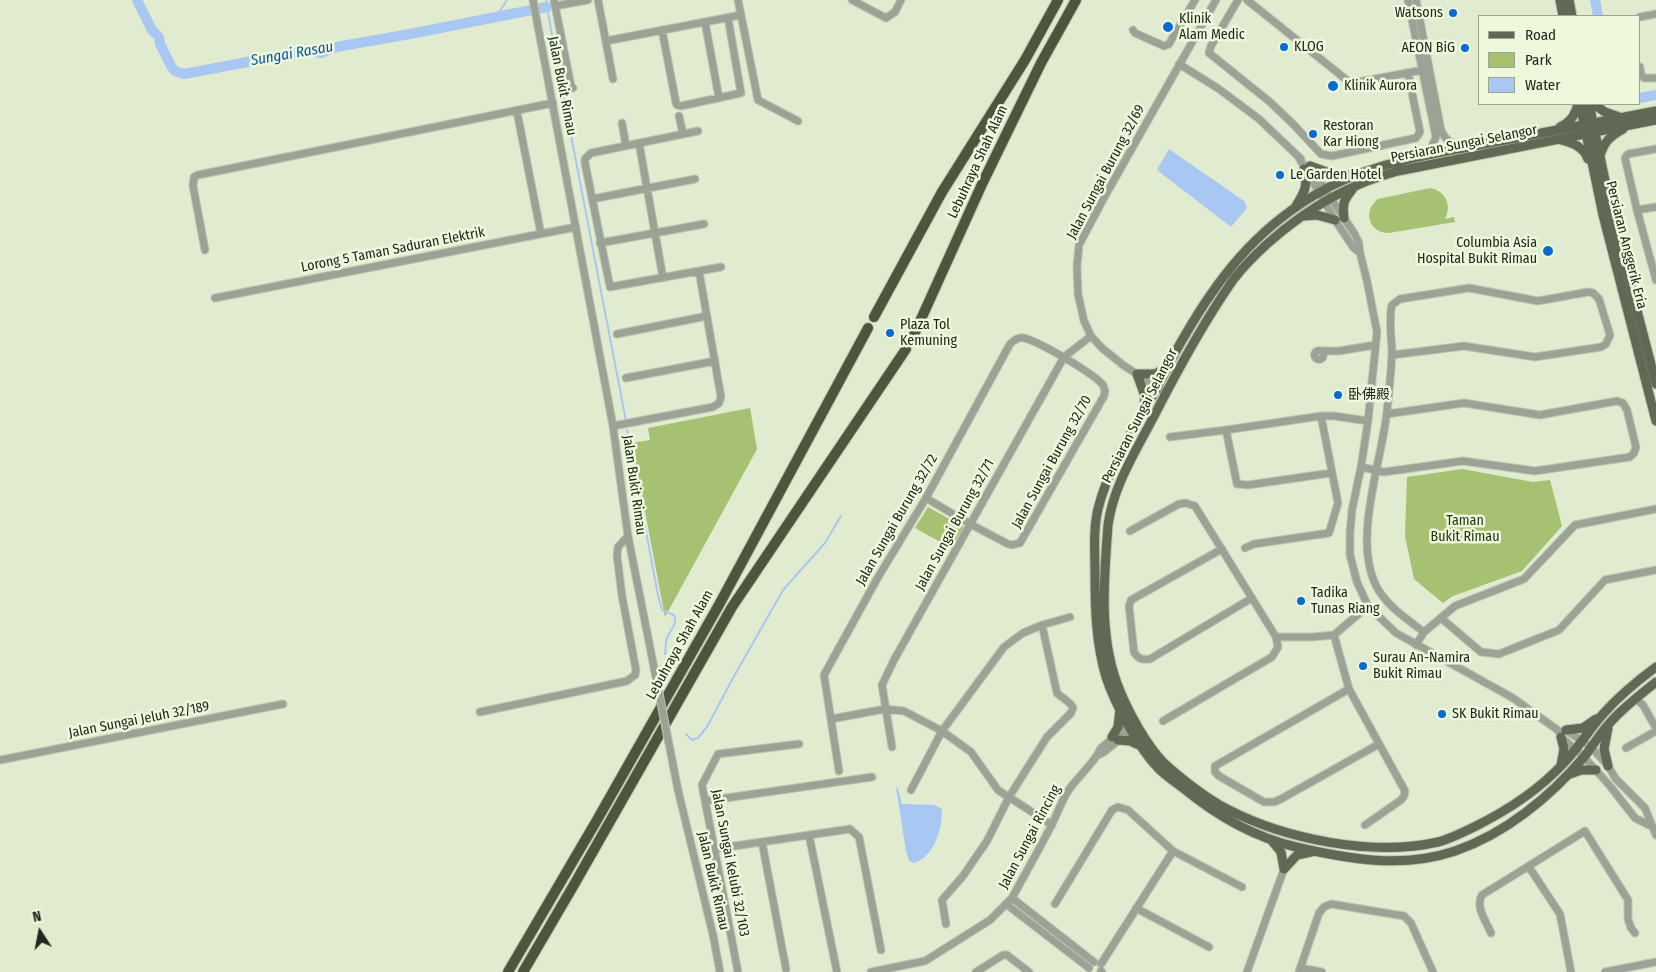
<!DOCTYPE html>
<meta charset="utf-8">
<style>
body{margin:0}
#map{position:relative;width:1656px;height:972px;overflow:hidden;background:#e0ebd0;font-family:"Fira Sans Condensed",sans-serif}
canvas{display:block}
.legend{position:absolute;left:1478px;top:15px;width:162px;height:90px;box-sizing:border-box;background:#edf8dd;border:1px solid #9ca490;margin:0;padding:6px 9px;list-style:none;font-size:15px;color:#22261c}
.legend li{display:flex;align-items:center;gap:10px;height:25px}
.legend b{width:25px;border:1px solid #9ca490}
.north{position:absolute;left:15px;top:907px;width:50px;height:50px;-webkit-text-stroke:4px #edf8dd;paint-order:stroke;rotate:349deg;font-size:14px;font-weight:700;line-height:20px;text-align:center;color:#22261c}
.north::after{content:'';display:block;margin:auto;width:18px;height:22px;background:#22261c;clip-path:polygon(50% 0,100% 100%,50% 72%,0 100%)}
</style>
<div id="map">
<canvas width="1656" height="972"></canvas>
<ul class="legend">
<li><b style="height:6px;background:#616955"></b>Road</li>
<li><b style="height:14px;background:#a5c171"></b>Park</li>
<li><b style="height:14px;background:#a8c8f3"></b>Water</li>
</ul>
<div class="north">N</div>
</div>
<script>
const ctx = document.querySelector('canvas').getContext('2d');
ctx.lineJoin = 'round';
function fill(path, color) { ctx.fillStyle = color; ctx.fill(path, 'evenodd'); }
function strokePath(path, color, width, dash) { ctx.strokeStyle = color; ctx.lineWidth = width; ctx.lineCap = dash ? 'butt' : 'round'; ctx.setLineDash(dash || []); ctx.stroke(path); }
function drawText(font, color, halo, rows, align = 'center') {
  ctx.font = font + ' "Fira Sans Condensed","Noto Sans SC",sans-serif'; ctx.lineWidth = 5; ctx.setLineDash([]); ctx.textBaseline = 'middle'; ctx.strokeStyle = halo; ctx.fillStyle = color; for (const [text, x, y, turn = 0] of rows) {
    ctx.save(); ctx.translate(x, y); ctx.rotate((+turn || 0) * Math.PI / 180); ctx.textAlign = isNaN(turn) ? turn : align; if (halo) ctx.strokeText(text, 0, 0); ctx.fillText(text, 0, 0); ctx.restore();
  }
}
const green = new Path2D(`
 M1430,188c16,3 22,17 15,31l9,-2 1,5 -66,11c-20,0 -27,-22 -11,-34z
 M750,408l7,41 -92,168 -33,-174 18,-3 -2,-12z
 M1462,469l71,13 17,-2 12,46 -40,45 -69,25 -10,7 -29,-24 -9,-43 2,-59z
 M928,507l36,20 -13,21 -36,-20z`);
const water = new Path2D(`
 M1169,149l75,52 3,7 -16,19 -74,-57z
 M896,787l2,1 4,16 32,1 8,4c0,20 -7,47 -28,54l-5,-2 -3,-10z`);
const stream = new Path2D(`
 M546,0l8,47 72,374
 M496,17l11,-17
 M627,430l31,165 4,15 12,5c4,10 -4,14 -7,23 -2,4 -1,11 -2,16
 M686,734l6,6 6,-2 9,-11 26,-49 50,-88 42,-47 16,-27`);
const river = new Path2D(`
 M137,0l15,30 7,7 1,7 11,22 4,5 9,3 121,-23 16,2 15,-6 74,-13 137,-27
 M1595,0l3,16
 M1640,98l16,-3`);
const minor = new Path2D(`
 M533,0l80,426 15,110 19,96
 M554,0l17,86 2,2
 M598,0l15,79
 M738,0l20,100 40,21
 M852,0l34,18 9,-6 6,-12
 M1238,0l-27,46 -2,7 61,49 23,22 28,30 11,2 84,-18 4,-6 -12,-59
 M1247,0l101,81 5,2 70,-13
 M1408,0l28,137 -5,11 -10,8
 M1416,0l25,130c4,11 12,14 21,18
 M555,6l33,-6
 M1640,17l16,-3
 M705,22l14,76
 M662,30l14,73 1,2 4,1 60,-13 -13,-75
 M1133,30l2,3 29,13 5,-2 26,-44
 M606,41l135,-26
 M1179,64l40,25 40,30 42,40
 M1640,67l1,8 3,3h12
 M517,112l24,122
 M679,116l4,18
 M622,123l4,23
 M698,131l-107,22 -6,6v4l25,124 111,-20
 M639,143l24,135
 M1656,149l-28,5 -3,4 12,52 19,70
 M1299,158l36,62 18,27 7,6 7,28 10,51 -9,89 -7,46 -9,43 -2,23v22l7,27 11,24 28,27 117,65 46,33 2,6 23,20 26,29 25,32 18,9
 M1309,165l45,68 5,10 1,10
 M592,199l103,-20
 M1637,210l19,-3
 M600,243l104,-19
 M205,250l-12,-64 1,-9 4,-2 355,-72
 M215,298l361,-71
 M617,334l90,-18
 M1314.5 355a4.5 4.5 0 1 1 9 0a4.5 4.5 0 1 1-9 0Z
 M1322,351h17l36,-6
 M1392,355l72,-9 71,11 66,-10 5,-3 4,-9 -11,-36 -6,-6 -5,-1 -50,9 -69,-13 -69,11 -8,6c-4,15 0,34 0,49 -1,19 -3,39 -5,57 -5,51 -37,133 -8,180 12,18 29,29 45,41
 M626,378l89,-17
 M1166,393l-43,-28 -21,-17 -11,-12 -7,-15 -6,-27 -1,-28 2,-21 26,-49 111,-196
 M613,426l100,-19 6,-4 2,-6 -22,-126
 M1226,430l11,54 11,1 83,-12
 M1170,437l56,-7 95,-14h13l34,5
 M1361,467l23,5 79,-11 72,10 95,-14 4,-4 2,-6 -9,-37 -4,-7 -6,-2 -77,14 -76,-12 -77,11
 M1130,531l49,-27 7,-1 9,3 81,131 2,10 -6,10 -109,64
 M1245,548l9,-4 75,-11 9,-30 -17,-87
 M1222,549l-91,51 -2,6 5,46c4,7 8,8 16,7l102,-61
 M1441,618l40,34 18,2 60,-24 46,-50 51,-10
 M1334,635l15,54 56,102 -1,5 -3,4 -36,25
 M1276,637h36l22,-2 34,-29
 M1416,645l8,-13 31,-26 69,-27 51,-54 81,-16
 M1349,689l-134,77v6l4,4 45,26h10l7,-3 98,-55
 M1636,699l7,6 13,23
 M480,712l147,-31 8,-6 1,-5 -14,-74 -5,-41 1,-8 10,-11
 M831,719l54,-10 19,2 38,20 29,21 27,38 54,35
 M1564,731l2,-1 25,17 17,19 8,13 29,29 11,27
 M892,747l-10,-62 12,-25 170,-303 27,-21
 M1626,748l30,-17
 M1098,755l6,-3 30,-24
 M0,760l283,-56
 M839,771l-15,-96 53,-96 49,-81 84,-154c4,-4 9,-7 14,-6 16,4 69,35 79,47l2,6 -1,5 -84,147 -8,2 -4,-1 -38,-20 -44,-26
 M678,790l35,145 7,37
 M911,790l31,-59 62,-84 19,-14 19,-8 28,-8
 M705,801l167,-24
 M809,835l28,137
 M762,842l24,127
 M714,849l136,-20 9,8 22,113
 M1529,867l31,47 11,58
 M1012,898l82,64
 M1006,904l83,64
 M1055,904l57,-94 6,-3 10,3 45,41 69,36
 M1136,908l73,39
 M946,924l-4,-24 21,-24 24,-35 22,-44 38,-60 24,-24 2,-5c-2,-6 -11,-10 -16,-15l-15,-68
 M1491,933c-5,-12 -16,-26 -9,-38l103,-64 43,69v19l3,9 4,5
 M1101,964l72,-113
 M1300,968l22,4
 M1101,971l1,1
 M738,972l-36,-187 16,-31 81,-10
 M871,972l54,-11 65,-41 22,-22c13,-24 27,-48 39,-72 6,-11 10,-24 17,-35 9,-14 26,-27 33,-43l30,-25
 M976,972l27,-17h4l22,17
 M1247,972l37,-103
 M1299,972l20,-59 5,-6 7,-3 73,12 7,7 22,49
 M1605,972l51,-10`);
const major = new Path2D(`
 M1560,0l3,16
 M1569,0l3,16
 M1580,104l23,111 53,206
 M1589,104l23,110 44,170
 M1593,104l12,8 14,5
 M1656,111c-61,12 -121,23 -182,35 -57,11 -110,19 -161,50 -58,35 -95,82 -129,141 -11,18 -20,38 -30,56 -21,37 -46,75 -56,116 -5,21 -3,43 -3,65 0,35 1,69 11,103 9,27 32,70 52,91 7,7 17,14 25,20 34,28 70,49 113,59 52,12 106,22 159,4 50,-17 95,-54 129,-94 8,-10 15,-22 24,-32 14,-17 31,-29 48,-43
 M1656,120l-258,51c-50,13 -93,39 -131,73 -12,11 -24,23 -34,36 -30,43 -56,91 -80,138 -18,34 -40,69 -45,107 -4,55 -10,114 12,166 9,22 26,53 43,71 16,15 44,37 64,47 58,30 146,48 211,33 12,-3 26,-10 38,-16 30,-15 62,-36 85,-60 16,-16 27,-35 42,-52 15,-17 34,-33 53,-47
 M1560,127c11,-5 15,-12 18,-23
 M1561,140c12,3 23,7 27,19
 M1600,156c4,-14 10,-20 23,-27
 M1310,166l22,8 16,1
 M1296,206c9,-15 12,-19 8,-37
 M1303,216l14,-1 18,5
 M1344,218c-2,-16 0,-18 10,-31
 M1144,407l1,-11 -8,-22h18l12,-6
 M1608,728l-4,21 4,17
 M1566,730l17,-2 13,-9
 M1112,737l6,-10 2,-18
 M1118,740l12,1 11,5
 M1561,765l3,-16 -3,-12
 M1570,774l11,-4h15
 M1272,841l9,11 3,17
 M1284,869l13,-14 14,-3`);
const highway = new Path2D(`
 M874,317l68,-125 83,-132 33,-60
 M912,339l71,-157 58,-119 35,-63
 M508,972l89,-152 123,-217 148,-275
 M523,972l52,-89 157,-276 174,-258`);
const minorBridge = new Path2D(`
 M647,632l31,158`);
const markers = [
 [1453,13,5,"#096ad2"],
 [1168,27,6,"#096ad2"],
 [1284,47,5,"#096ad2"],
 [1465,48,5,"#096ad2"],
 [1333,86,6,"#096ad2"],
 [1313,134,5,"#096ad2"],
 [1280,175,5,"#096ad2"],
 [1548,251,6,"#096ad2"],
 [890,333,5,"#096ad2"],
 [1338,395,5,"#096ad2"],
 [1301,601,5,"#096ad2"],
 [1363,666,5,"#096ad2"],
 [1442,714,5,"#096ad2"]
];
const poiNames = [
 ["Watsons",1443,13,"right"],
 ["Klinik",1179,19],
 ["Alam Medic",1179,35],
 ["KLOG",1294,47],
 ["AEON BiG",1455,48,"right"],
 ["Klinik Aurora",1344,86],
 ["Restoran",1323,126],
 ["Kar Hiong",1323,142],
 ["Le Garden Hotel",1290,175],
 ["Columbia Asia",1537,243,"right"],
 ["Hospital Bukit Rimau",1537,259,"right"],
 ["Plaza Tol",900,325],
 ["Kemuning",900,341],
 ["卧佛殿",1348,395],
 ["Tadika",1311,593],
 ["Tunas Riang",1311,609],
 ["Surau An-Namira",1373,658],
 ["Bukit Rimau",1373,674],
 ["SK Bukit Rimau",1452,714]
];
const streetNames = [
 ["Jalan Bukit Rimau",562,86,79],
 ["Persiaran Sungai Selangor",1464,144,-11],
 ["Lebuhraya Shah Alam",978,162,-65],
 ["Jalan Sungai Burung 32/69",1106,172,-62],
 ["Persiaran Anggerik Eria",1626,245,76],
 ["Lorong 5 Taman Saduran Elektrik",393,250,-11],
 ["Persiaran Sungai Selangor",1140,416,-63],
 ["Jalan Sungai Burung 32/70",1052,462,-61],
 ["Jalan Bukit Rimau",634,485,82],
 ["Jalan Sungai Burung 32/72",897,520,-60],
 ["Jalan Sungai Burung 32/71",955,525,-61],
 ["Lebuhraya Shah Alam",680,645,-61],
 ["Jalan Sungai Jeluh 32/189",139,720,-11],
 ["Jalan Sungai Rincing",1030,837,-62],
 ["Jalan Sungai Kelubi 32/103",730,863,79],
 ["Jalan Bukit Rimau",713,881,77]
];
const parkNames = [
 ["Taman",1465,521],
 ["Bukit Rimau",1465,537]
];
const waterNames = [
 ["Sungai Rasau",292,54,-10]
];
fill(green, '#a5c171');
fill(water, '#a8c8f3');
strokePath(stream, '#a8c8f3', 2);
strokePath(river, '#a8c8f3', 10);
strokePath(minor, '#bec8b0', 9);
strokePath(major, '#bec8b0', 11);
strokePath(highway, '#bec8b0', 12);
strokePath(minor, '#9da296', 7);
strokePath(major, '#616955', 9);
strokePath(highway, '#4c553e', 10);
strokePath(minorBridge, '#bec8b0', 9, []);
strokePath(minorBridge, '#9da296', 7);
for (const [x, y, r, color] of markers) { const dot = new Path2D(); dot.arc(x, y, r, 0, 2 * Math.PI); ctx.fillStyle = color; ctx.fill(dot); strokePath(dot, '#edf8dd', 2); }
drawText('14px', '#22261c', '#edf8dd', poiNames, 'left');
drawText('14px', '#22261c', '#edf8dd', streetNames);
drawText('14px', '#293511', '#edf8dd', parkNames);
drawText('italic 15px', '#0a52a4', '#edf8dd', waterNames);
</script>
